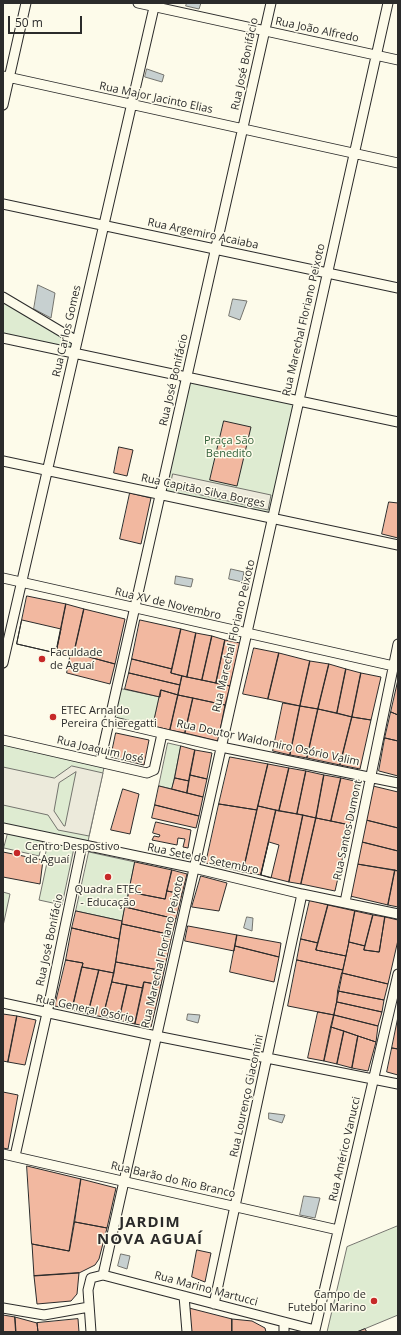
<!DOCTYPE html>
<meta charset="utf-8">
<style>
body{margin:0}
#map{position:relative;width:401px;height:1335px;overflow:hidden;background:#fdfbea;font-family:"Open Sans",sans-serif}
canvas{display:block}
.frame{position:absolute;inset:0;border:4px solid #2b2b2b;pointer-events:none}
.scale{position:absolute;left:8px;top:16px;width:74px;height:18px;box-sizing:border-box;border:2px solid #2b2b2b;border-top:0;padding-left:5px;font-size:12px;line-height:14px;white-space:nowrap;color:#2b2b2b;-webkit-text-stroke:3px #fdfbea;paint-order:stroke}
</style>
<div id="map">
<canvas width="401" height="1335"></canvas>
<div class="frame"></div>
<div class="scale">50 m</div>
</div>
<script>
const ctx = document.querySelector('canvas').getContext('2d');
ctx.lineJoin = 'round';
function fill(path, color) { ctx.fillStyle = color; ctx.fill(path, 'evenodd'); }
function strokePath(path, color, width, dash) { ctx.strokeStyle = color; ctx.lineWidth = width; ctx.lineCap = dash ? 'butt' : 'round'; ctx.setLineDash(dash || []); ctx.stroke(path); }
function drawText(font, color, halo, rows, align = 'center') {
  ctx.font = font + ' "Open Sans",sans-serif'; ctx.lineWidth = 3; ctx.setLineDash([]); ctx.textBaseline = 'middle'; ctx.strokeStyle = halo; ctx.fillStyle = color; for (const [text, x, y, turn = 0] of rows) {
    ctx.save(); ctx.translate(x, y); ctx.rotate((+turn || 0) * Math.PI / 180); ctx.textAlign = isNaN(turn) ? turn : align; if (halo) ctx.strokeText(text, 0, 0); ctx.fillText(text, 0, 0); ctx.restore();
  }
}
const green = new Path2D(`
 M3,297l74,44 -3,12 -71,-15z
 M186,377l112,24 -26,117 -112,-24z
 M118,688l42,9 -8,34 -42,-10z
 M3,740l102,23 -18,83 -84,-18z
 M168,743l13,3 -9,43 -13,-3z
 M8,833l35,7 -4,16 -35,-8z
 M49,842l25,6 -12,57 -23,-5 9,-42 -3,-1z
 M89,852l46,10 -13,59 -46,-10z
 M3,892l7,2 -7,32z
 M398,1226v89l-41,17h-30l20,-85z`);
const parking = new Path2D(`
 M173,474l98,21 -3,15 -98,-22z
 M72,766l31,7 -14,63 -31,-6 -10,-15 -45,-10v-38l51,11zM76,772l-11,54h-1l-10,-15 5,-28z`);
const water = new Path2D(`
 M187,3h14l-2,6 -13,-3z
 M147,69l17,6 -2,7 -17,-5z
 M38,285l17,8 -4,25 -17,-9z
 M233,299l14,2 -7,19 -11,-4z
 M231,569l13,3 -2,10 -13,-3z
 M176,576l17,3 -2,8 -16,-3z
 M247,917l6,1 -1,13 -8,-3z
 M188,1014l12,1 -2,8 -11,-3z
 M269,1113l16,2 -3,8 -13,-4z
 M304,1196l16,2 -5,20 -15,-3z
 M121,1254l9,2 -3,13 -9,-3z`);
const building = new Path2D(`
 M224,421l27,6 -14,59 -27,-6z
 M119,447l14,3 -6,26 -13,-3z
 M130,493l21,5 -10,46 -21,-5z
 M389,502l9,1v35l-16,-4z
 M27,596l39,8 -10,49 -39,-9z
 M66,604l18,5 -10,44 -3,-1 -1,5 -14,-4z
 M84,609l41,10 -10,45 -41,-11z
 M22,620l39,9 -5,24 -39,-9z
 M140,620l41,9 -9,40 -40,-10z
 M181,629l15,4 -9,44 -16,-4z
 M196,633l16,3 -10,44 -15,-3z
 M212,636l13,4 -9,43 -14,-3z
 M225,640l15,3 -10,43 -14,-3z
 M254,648l25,5 -11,46 -25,-5z
 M71,652l44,12 -5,20 -43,-11z
 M279,653l31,8 -10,45 -32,-7z
 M132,659l40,10 -1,4 11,3 -2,9 -51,-12z
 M310,661l19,3 -11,45 -18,-3z
 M329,664l17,5 -9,44 -19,-4z
 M346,669l15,4 -9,44 -15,-4z
 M129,673l51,12 -2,10 -17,-5 -1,7 -35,-8z
 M361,673l20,4 -10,43 -19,-3z
 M182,676l48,10 -5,19 -47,-10z
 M398,680v35l-7,-3z
 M161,690l17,5 -8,35 -17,-4z
 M178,695l15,3 -8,35 -15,-3z
 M193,698l32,7 -7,36 -33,-8z
 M283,703l17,3 -10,49 -17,-4z
 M300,706l18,3 -11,49 -17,-3z
 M318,709l34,8 -12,48 -33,-7z
 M391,712l7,3v26l-13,-3z
 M352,717l19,3 -11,49 -20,-4z
 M116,733l33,7 -5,25 -33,-8z
 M385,738l13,3v35l-19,-5z
 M181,746l14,4 -6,31 -14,-3z
 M195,750l17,3 -5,26 -17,-4z
 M230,757l38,7 -11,46 -38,-6z
 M268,764l21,4 -10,43 -21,-5z
 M289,768l17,3 -9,43 -18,-3z
 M306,771l18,4 -8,43 -19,-4z
 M190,775l17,4 -4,18 -16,-4z
 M324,775l17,3 -10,43 -15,-3z
 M175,778l14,3 -2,12 -15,-4z
 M341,778l18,4 -9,43 -19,-4z
 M159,786l44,11 -4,19 -44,-11z
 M373,786l25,6v36l-32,-8z
 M123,789l16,5 -9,40 -19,-4z
 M219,804l38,6 -14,62 -37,-9z
 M155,805l44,11 -3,12 -44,-10z
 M258,806l18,4 -15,65 -18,-3z
 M276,810l27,5 -14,67 -28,-7z
 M303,815l13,3 -15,66 -12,-2z
 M316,818l34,7 -15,66 -34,-7z
 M366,820l32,8v23l-36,-9z
 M156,822l35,8 -3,18 -5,-1 2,-8 -7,-1 -1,7 -25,-5 2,-4 5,1 1,-2 -7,-2z
 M269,842l10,3 -8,33 -10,-3z
 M362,842l36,9v20l-41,-7z
 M3,852l40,8 -3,24 -37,-7z
 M135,862l37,8 -7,29 -36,-7z
 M357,864l38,6 -7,35 -38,-9z
 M172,870l15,4 -5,20 -15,-3z
 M395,870l3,1v36l-10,-2z
 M201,876l26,7 -8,28 -27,-4z
 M167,891l15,3 -6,25 -51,-12 4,-15 36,7z
 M310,900l18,5 -10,38 -17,-4z
 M328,905l27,6 -9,45 -30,-6z
 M125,907l51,12 -4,16 -50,-11z
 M76,911l46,10 -3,18 -47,-11z
 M355,911l18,4 -8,31 -16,-4z
 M373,915l12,2 -6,35 -15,-2z
 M385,917l13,3v20l-10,44 -46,-11 7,-31 16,4 -1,4 15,2z
 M122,924l50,11 -8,36 -48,-9z
 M188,926l49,9 -3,16 -49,-10z
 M72,928l47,11 -5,34 -32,-6 1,-4 -17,-3z
 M237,935l44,8 -2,14 -44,-11z
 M301,939l17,4 -2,7 30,6 -3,14 -46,-10z
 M235,946l44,11 -5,25 -44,-10z
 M66,960l17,3 -11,47 -17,-4z
 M297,960l46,10 -9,45 -46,-9z
 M116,962l48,9 -3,14 -17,-3 -1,6 -31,-6z
 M82,967l17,3 -11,44 -16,-4z
 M99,970l15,3 -11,44 -15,-3z
 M342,973l46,11 -4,16 -46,-9z
 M112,982l15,3 -8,35 -16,-3z
 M144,982l17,3 -10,42 -16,-3z
 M127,985l16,3 -8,36 -16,-4z
 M338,991l46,9 -2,12 -45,-10z
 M337,1002l45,10 -4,14 -44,-11z
 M318,1012l16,3 -10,46 -16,-3z
 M3,1014l14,2 -9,46 -5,-1z
 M334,1015l44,11 -2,16 -45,-15z
 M17,1016l19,4 -11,45 -17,-3z
 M398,1017v32l-6,-1z
 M331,1027l13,4 -7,33 -13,-3z
 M344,1031l14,5 -6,32 -15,-4z
 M358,1036l18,6 -8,29 -16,-3z
 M392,1048l6,1v26l-11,-3z
 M3,1092l15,3 -10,54 -5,-1z
 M27,1166l54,13 -12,72 -37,-7z
 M81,1179l35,9 -9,40 -32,-6z
 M75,1222l32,6 -8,31 -4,6 -16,8 -45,3 -2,-32 37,7z
 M197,1250l14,3 -6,29 -13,-5z
 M79,1273l-2,21 -6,7 -34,3 -3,-28z
 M189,1308l43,11v13h-40z
 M3,1315l12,2 1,15h-13z
 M15,1317l22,6 1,9h-22z
 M78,1319l1,13h-41l-1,-9z
 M232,1319l20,2 13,7 1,4h-34z
 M365,1329l2,3h-10z`);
const street = new Path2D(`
 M138,3l260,57
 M3,76l395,87
 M3,105l23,-102
 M3,204l395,84
 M3,297l74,44
 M3,338l395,84
 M3,461l395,84
 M3,578l395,89
 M3,663l152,-660
 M110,721l111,26 177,36
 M3,740l144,33 7,-3 8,-36
 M100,762l171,-759
 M3,828l191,40 108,26 96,20
 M345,902l53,-258
 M3,1003l153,33 242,48
 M3,1154l335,76
 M15,1156l32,-143 35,-168
 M103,1275l285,-1272
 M184,1296l3,36
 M214,1304l88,-410
 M3,1308l41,7 45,-8
 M284,1322v10
 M315,1330l83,-356
 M91,1332l-3,-42 3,-12 12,-3 212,55`);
const markers = [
 [42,659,4,"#c62828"],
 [53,717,4,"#c62828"],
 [17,853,4,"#c62828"],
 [108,877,4,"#c62828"],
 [374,1301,4,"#c62828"]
];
const streetNames = [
 ["Rua João Alfredo",317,30,12],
 ["Rua José Bonifácio",245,64,-78],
 ["Rua Major Jacinto Elias",156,98,12],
 ["Rua Argemiro Acaiaba",203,234,12],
 ["Rua Marechal Floriano Peixoto",304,320,-77],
 ["Rua Carlos Gomes",67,331,-77],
 ["Rua José Bonifácio",174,380,-77],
 ["Rua Capitão Silva Borges",203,491,12],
 ["Rua XV de Novembro",168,604,13],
 ["Rua Marechal Floriano Peixoto",234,636,-77],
 ["Rua Doutor Waldomiro Osório Valim",268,743,12],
 ["Rua Joaquim José",100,750,13],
 ["Rua Santos Dumont",348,830,-78],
 ["Rua Sete de Setembro",203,859,12],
 ["Rua José Bonifácio",50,940,-78],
 ["Rua Marechal Floriano Peixoto",163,952,-77],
 ["Rua General Osório",85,1009,12],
 ["Rua Lourenço Giacomini",247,1096,-78],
 ["Rua Américo Vanucci",345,1149,-77],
 ["Rua Barão do Rio Branco",173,1180,13],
 ["Rua Marino Martucci",206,1289,15]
];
const parkNames = [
 ["Praça São",229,441],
 ["Benedito",229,454]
];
const poiNames = [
 ["Faculdade",50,653],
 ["de Aguaí",50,666],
 ["ETEC Arnaldo",61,711],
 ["Pereira Chieregatti",61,724],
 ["Centro Despostivo",25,847],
 ["de Aguaí",25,860],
 ["Quadra ETEC",108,890,"center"],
 ["- Educação",108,903,"center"],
 ["Campo de",366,1295,"right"],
 ["Futebol Marino",366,1308,"right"]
];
const districtNames = [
 ["JARDIM",150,1223],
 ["NOVA AGUAÍ",150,1240]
];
fill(green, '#deebd1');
strokePath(green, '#74746e', 1);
fill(parking, '#eceadb');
strokePath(parking, '#74746e', 1);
fill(water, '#c7d0d0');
strokePath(water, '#74746e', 1);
fill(building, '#f2b8a0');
strokePath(building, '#2b2b2b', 1);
strokePath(street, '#2b2b2b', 11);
strokePath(street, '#fdfbea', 9);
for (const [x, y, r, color] of markers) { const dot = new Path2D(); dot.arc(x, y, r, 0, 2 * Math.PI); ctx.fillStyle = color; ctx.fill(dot); strokePath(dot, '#fdfbea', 1.5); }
drawText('11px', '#2b2b2b', '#fdfbea', streetNames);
drawText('11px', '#34623c', '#fdfbea', parkNames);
drawText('11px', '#2b2b2b', '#fdfbea', poiNames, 'left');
ctx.letterSpacing = '1px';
drawText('bold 15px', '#2b2b2b', '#fdfbea', districtNames);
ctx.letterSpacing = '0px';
</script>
